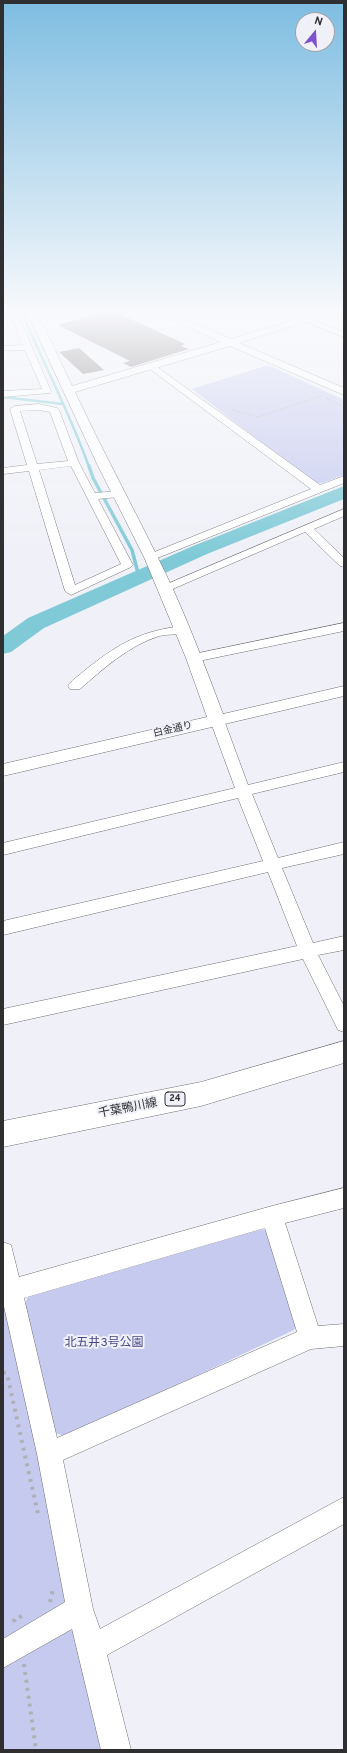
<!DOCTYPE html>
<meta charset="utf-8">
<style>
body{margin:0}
#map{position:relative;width:347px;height:1753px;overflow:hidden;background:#f0f1f8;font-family:Overpass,sans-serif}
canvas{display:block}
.frame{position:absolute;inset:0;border:4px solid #2f2f32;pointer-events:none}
.north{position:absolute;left:295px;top:12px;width:40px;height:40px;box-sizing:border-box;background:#f0f1f8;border:1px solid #a3a3a9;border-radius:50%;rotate:18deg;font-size:11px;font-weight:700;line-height:16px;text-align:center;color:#2f2f32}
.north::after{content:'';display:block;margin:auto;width:14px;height:18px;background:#7c53cc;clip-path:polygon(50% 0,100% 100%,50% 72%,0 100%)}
</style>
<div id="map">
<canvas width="347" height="1753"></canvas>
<div class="frame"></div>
<div class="north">N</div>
</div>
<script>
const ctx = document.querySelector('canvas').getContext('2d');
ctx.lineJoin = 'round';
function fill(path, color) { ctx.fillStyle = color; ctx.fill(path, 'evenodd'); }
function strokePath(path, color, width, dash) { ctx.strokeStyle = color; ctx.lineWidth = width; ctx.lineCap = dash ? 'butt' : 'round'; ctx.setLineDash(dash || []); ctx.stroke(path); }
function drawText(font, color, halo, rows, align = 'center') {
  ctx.font = font + ' Overpass,"Noto Sans JP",sans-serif'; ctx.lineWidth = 4; ctx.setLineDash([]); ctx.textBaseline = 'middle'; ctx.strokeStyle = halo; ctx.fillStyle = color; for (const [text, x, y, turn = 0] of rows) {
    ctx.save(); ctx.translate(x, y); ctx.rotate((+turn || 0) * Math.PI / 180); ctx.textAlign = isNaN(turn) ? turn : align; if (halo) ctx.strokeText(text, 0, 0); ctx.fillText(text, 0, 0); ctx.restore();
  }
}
const green = new Path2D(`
 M268,365l76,35v75l-22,8h-8l-122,-94z
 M260,1228l9,4 29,89 -4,9 -228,107 -15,-6 -27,-124 4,-11z
 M3,1295l65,299 -5,13 -60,36z
 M65,1628l15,6 26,116h-103v-86z`);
const streamFar1 = new Path2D(`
 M21,310c22,53 49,103 68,157
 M3,397l60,7`);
const stream = new Path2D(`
 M89,466l4,12 39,72 7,27`);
const river = new Path2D(`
 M344,486v13l-137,55 -163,74 -33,24 -8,2v-18l25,-18 165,-72z`);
const building = new Path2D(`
 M111,310l74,34 -4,2 8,3 -58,18 -8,-4 7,-2 -72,-36z
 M79,348l25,22 -21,4 -24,-22z`);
const pathFar1 = new Path2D(`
 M327,398l17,9
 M232,410l26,7 64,-21`);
const path = new Path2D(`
 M3,1372l4,2 31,140
 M50,1602l3,-13
 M15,1622l-1,-2 8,-4
 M24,1664l12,86`);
const minor = new Path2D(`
 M8,310h8l35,81 -1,2 -47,4v-6l39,-2 -17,-39h-22v-4l20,-1z
 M276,310h12l56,22v5z
 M153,364l167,121 24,-9v7l-189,76h-8l-2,-2 2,-2 164,-66 -161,-120v-4z
 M39,404l18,4 2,2 20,53 16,30 23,-2 5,3 -5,3 -20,2 35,66 -2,2 -60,28 -6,-4 -36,-120 -26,3v-6l24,-3 -17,-56 5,-3zM39,410l11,2 18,49 -31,3 -17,-53zM71,466l50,98 -46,21 -36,-115z
 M344,509v7l-30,13 30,29v9l-4,-1 -35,-34 -137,59h-8l-2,-2 2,-2z
 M344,623v8l-150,31 -6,-4 6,-4z
 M182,626l6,4 -2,3c-9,2 -18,1 -27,3 -31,10 -56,33 -79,53h-10l-2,-3c5,-7 14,-13 21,-19 32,-25 53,-36 93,-41z
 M217,716l5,1 2,3 24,65 96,-23v10l-92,22 26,64 66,-16v12l-62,14 31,75 31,-7v14l-26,5 26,51v26l-6,-2 -35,-71 -300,66v-16l294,-63 -29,-74 -265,63v-14l260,-60 -25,-63 -235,57v-12l232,-55 -25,-68 2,-3z
 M344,1188v20l-59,15 33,103 26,-2v22l-33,3 -248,111 30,149 7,20 244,-132v27l-237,131 24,95h-30l-29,-121 -69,39v-29l62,-37 -28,-148 -34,-152v-60l8,3 8,32 253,-71zM265,1228l32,104 -240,106 -33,-140z`);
const tertiary = new Path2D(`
 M26,310h10l36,76 149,-44 -70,-32h14l66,29 96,-29h16l-104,33 105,45v7l-114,-49 -155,46c26,56 55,109 82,164 26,51 46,105 66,158l121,-28v10l-341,80v-12l204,-47 -21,-59 -42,-101 -46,-91z`);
const primary = new Path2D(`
 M344,1041v22l-143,43 -198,41v-26l198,-39z`);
const shields = [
 [175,1099,20]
];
const shieldNames = [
 ["24",175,1099]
];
const streetNames = [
 ["白金通り",173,730,-13]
];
const nearStreetnames = [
 ["千葉鴨川線",128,1109,-11]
];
const nearParknames = [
 ["北五井3号公園",104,1344]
];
fill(green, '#c6caef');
strokePath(streamFar1, '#80cad7', 2.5);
strokePath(stream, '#80cad7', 3.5);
fill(river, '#80cad7');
fill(building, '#736d71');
strokePath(minor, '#6e6f75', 1);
strokePath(tertiary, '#6e6f75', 1);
strokePath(primary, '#6e6f75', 1);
strokePath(pathFar1, '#afb0b5', 1.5, [1, 1.5]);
strokePath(path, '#afb0b5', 4, [3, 5]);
fill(minor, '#fff');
fill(tertiary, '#fff');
fill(primary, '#fff');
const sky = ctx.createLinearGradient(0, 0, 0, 556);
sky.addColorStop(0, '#7ebde1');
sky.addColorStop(0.56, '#f8f9fc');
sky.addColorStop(1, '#f8f9fc00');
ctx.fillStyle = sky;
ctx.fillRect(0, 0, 347, 556);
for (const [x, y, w] of shields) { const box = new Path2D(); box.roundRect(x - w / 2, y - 7, w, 14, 3); ctx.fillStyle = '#f0f1f8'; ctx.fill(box); strokePath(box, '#2f2f32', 1); }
drawText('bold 9px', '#2f2f32', null, shieldNames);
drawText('10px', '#2f2f32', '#f0f1f8', streetNames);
drawText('12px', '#2f2f32', '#f0f1f8', nearStreetnames);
drawText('12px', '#484889', '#f0f1f8', nearParknames);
</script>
